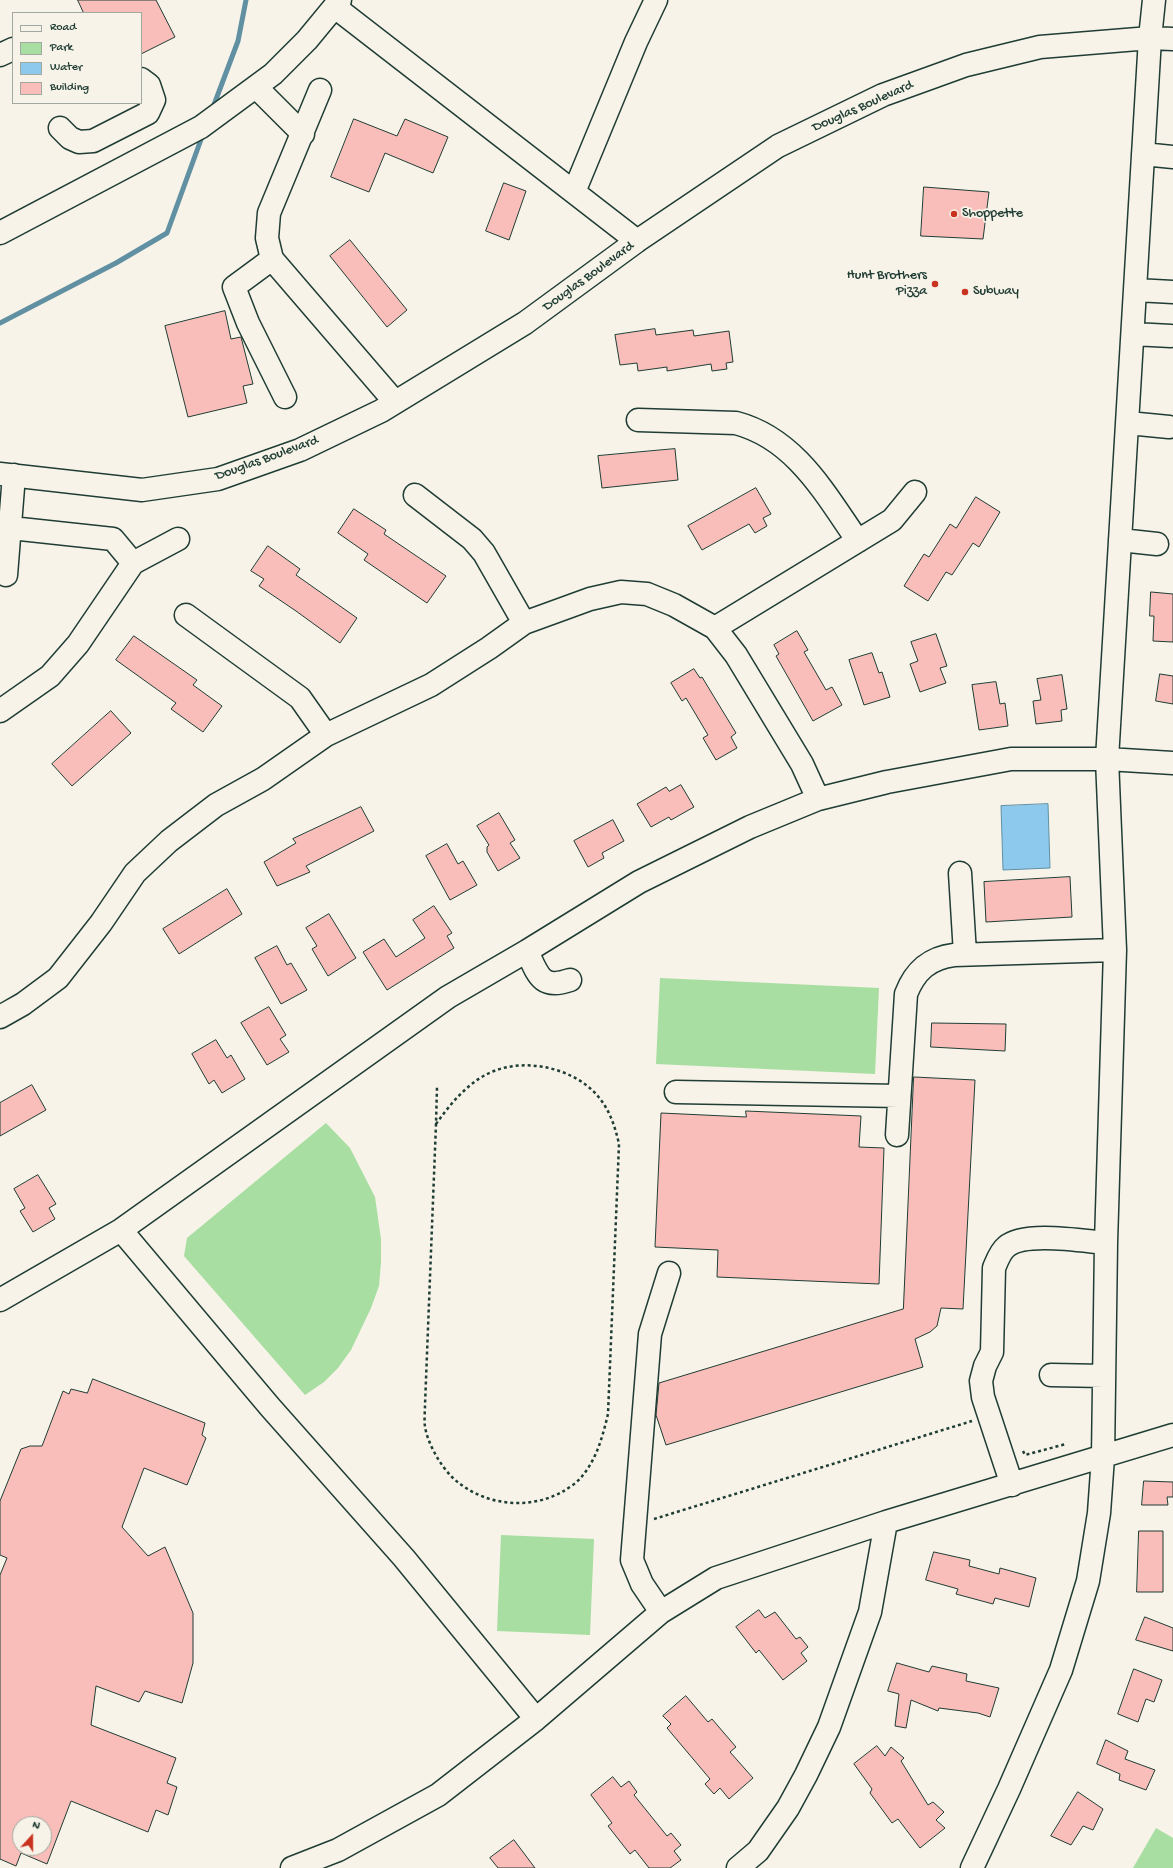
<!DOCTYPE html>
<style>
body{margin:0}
#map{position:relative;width:1173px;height:1868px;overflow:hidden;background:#f7f3e8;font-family:"Gochi Hand",sans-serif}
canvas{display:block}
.legend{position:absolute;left:12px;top:12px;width:130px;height:92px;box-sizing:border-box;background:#f7f3e8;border:1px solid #a1aaa0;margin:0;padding:5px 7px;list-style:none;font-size:12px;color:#1f3d34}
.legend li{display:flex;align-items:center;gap:8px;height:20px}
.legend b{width:20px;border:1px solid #a1aaa0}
.north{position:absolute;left:12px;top:1816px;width:40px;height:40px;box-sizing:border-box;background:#f7f3e8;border:1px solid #a1aaa0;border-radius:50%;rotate:21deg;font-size:11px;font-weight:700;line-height:16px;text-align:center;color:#1f3d34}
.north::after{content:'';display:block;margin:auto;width:14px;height:18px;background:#c8321e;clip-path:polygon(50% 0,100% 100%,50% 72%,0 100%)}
</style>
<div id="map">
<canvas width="1173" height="1868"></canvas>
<ul class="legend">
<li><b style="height:5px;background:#f7f3e8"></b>Road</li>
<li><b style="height:11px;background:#a8dea1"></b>Park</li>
<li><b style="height:11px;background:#8dc8ed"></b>Water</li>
<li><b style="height:11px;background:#f9bdba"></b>Building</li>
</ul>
<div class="north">N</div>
</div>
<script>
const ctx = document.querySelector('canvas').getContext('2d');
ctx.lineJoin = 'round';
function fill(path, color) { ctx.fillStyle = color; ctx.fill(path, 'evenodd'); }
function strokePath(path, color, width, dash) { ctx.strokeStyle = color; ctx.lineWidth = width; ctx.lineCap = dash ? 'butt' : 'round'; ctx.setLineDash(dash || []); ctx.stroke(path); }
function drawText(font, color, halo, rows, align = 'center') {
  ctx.font = font + ' "Gochi Hand",sans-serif'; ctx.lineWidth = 3.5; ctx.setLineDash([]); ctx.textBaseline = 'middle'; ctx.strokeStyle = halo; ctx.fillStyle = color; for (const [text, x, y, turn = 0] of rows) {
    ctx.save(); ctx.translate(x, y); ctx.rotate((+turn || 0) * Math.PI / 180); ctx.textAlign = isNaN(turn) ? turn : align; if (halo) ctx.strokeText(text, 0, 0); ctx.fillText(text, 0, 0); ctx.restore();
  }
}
const green = new Path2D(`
 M660,978l219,10 -4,86 -219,-10z
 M326,1123l24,25 25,49 6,42v23l-2,24 -8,22 -20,42 -13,18 -14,14 -19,13 -121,-139 3,-18z
 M501,1535l93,4 -4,96 -93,-4z
 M1156,1828l17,10v30h-40z`);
const water = new Path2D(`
 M1048,804l2,64 -47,2 -2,-64z`);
const stream = new Path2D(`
 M212,110l26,-69 8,-41
 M0,323l116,-60 51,-30 36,-99`);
const building = new Path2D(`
 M78,0h78l19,37 -34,17v-41h-57z
 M354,119l43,17 8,-17 43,18 -15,36 -48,-20 -16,39 -38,-15z
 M504,183l22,8 -17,49 -23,-9z
 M924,187l65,5 -6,47 -62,-3z
 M350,240l57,70 -20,17 -57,-71z
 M225,311l6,28 10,-2 12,47 -10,2 4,17 -59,14 -23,-91z
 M655,329l1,6 37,-5 1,6 35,-5 4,31 -7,1 1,6 -15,2 -1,-7 -44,7v-4l-29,4 -1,-8 -17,2 -5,-30z
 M675,449l3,31 -76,8 -4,-32z
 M756,488l15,26 -8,4 4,8 -12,7 -6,-9 -47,26 -14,-24z
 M976,497l24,15 -21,35 -6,-4 -21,32 -6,-3 -18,29 -24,-15 20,-32 5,3 21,-33 6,4z
 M354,509l32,21 -2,4 62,42 -19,27 -63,-43 4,-6 -30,-21z
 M268,546l32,23 -4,6 61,43 -17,25 -44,-32 -37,-25 5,-7 -13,-8z
 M1151,592l22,2v48l-20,-1 1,-25h-4z
 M797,631l11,19 -4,2 22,38 6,-3 10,18 -29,16 -37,-65 3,-2 -5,-9z
 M936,634l11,32 -7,2 6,15 -26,9 -10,-28 8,-3 -7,-19z
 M134,636l63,44 -4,5 29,21 -19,26 -32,-23 5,-6 -60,-43z
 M872,653l7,20 3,-1 8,25 -26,8 -15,-45z
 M694,669l6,9 2,-1 34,56 -5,4 6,11 -21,12 -13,-22 5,-3 -22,-37 -4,3 -11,-18z
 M1160,674l13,2v28l-17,-3z
 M1062,675l5,34 -6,1 1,11 -26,3 -3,-23 8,-1 -4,-21z
 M996,682l4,22 5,-1 3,23 -29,4 -7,-45z
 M111,711l20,22 -59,53 -20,-22z
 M681,785l13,22 -23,13 -2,-3 -18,10 -14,-23 29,-17 3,4z
 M361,807l13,24 -68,35 4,6 -33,14 -13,-24 32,-19 -3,-4z
 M499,813l16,27 -5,3 10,15 -22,13 -11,-19v-5l2,-2 -12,-19z
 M613,820l11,21 -22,12 2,5 -16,9 -14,-26z
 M447,844l11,20 5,-3 14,24 -27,15 -24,-44z
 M1070,877l2,40 -86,5 -2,-40z
 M227,889l15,25 -63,40 -16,-25z
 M434,906l18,27 -5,3 7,12 -67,42 -24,-38 21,-13 12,18 29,-19 -12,-18z
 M329,914l27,44 -28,18 -16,-27 5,-3 -11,-18z
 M277,946l10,19 4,-2 16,27 -26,14 -26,-46z
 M269,1007l17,28 -6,4 9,13 -22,13 -26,-42z
 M932,1023l74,1 -1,27 -74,-4z
 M216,1040l11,18 4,-3 14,24 -23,14 -8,-13 -5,4 -17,-30z
 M914,1077l61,3 -12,229 -22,-1 -4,18 -7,6 -15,7 8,28 -257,78 -10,-30 3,-32 244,-74z
 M32,1085l14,25 -46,26v-33z
 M746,1111l115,5 -2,31 25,1 -5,136 -162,-7 1,-27 -63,-3 6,-134 85,4z
 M38,1175l18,29 -7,4 6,11 -22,13 -13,-21 5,-3 -11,-19z
 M93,1379l112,44 -3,12 4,3 -19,47 -43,-17 -22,59 26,29 17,-9 28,66v50l-11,40 -37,-12 -6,11 -43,-16 -5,39 85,33 -9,25 10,4 -9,28 -12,-5 -8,22 -77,-31 -24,63 -26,-11 -5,13 -16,-7v-284l7,-17 -7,-3v-54l21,-52 9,-3h12l21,-55 6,3 2,-5 16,4zM20,1824h24v24h-24z
 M1144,1481l29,1v15h-6l1,8h-26z
 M1139,1531h24v61h-26z
 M934,1552l36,8 -1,6 30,8 1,-6 36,10 -7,29 -34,-9 -2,6 -37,-10 2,-5 -32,-9z
 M759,1610l6,8 10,-6 21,27 4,-2 8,10 -7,6 6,8 -24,19 -24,-30 -3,3 -20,-26z
 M1145,1617l28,11v23l-37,-11z
 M897,1663l32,9 3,-6 35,8 -1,7 33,7 -9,29 -12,-4 -39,-5 -1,3 -27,-11 -5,28 -11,-2 4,-32 -11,-3z
 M1134,1669l28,11 -8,22 -8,-3 -8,23 -20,-8z
 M686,1696l22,26 4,-3 24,28 -6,5 23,26 -24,21 -9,-11 -6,6 -9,-10 5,-5 -43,-51 4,-4 -8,-8z
 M1106,1740l22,11 -3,8 30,11 -9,20 -27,-10 1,-6 -23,-10z
 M877,1746l8,10 6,-9 13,11 -3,3 27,44 5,-3 11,10 -8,8 9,8 -25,20 -22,-29 -6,4 -22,-30 2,-4 -18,-25z
 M613,1777l8,10 8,-6 8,11 -3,3 33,41 4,-3 10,12 -7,6 7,9 -11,8h-21l-14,-18 -5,4 -22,-28 4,-3 -21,-28z
 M1078,1792l25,17 -10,21 -10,-4 -12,19 -20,-9z
 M514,1840l21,28h-37l-8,-10z`);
const path = new Path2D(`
 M436,1124c15,-21 34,-44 58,-53 33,-13 78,-3 102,23 13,14 19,32 23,50l-11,270c-5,21 -11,44 -25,61 -5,7 -14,13 -21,17 -35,19 -81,13 -110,-15 -12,-12 -24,-33 -27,-50 -1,-7 0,-15 0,-22l11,-281 1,-37
 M1023,1451l2,4 41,-11
 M654,1519l318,-98`);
const minor = new Path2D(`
 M335,7l302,234
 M0,55l13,-6
 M256,87l47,47
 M320,90l-51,123 -2,25 5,21 123,143
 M60,128l10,10 9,4 14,-1 55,-28 6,-13 -5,-15 -8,-6
 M1143,154l30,3
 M574,192l62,-150 20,-42
 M0,233l201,-106 72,-53 34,-34 33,-40
 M272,259l-38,28 14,36 37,74
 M1136,290l37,2
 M1133,334l38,2
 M638,420l98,3c60,16 89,71 122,118
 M1128,423l41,4
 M0,474l142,16 76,-11 82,-29 81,-39 144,-88 112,-82 141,-95 105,-51 83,-30 74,-18 110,-9 23,1
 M415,495l57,44 12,14 40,70
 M11,528l102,11 20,24
 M1120,540l37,4
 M6,575l8,-100
 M186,615l114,83 26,37
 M715,628l177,-108 23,-28
 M0,711l50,-35 28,-32 55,-81 45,-24
 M960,873l5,81
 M527,951c11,24 14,39 43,29
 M0,1017l23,-13 35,-26 43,-55 34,-50 34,-32 47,-36 47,-26 63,-44 105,-50 58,-37 35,-25 66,-24 31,-7 26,2 27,11 41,23 21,27 66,109 16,35
 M676,1092l223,4
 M897,1135l9,-141c9,-23 23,-36 48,-39l161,-5
 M121,1230l149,177 134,151 132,161
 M0,1300l121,-70 327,-233 79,-46 112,-69 111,-55 68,-28 69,-17 124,-23h96l66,4
 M1051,1375l53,1
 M1012,1485l-29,-88 -2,-16 4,-15 7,-14 2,-84c3,-7 6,-16 12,-21 18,-16 76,-6 100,-4
 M661,1612l-19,-28 -10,-24 18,-226 19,-61
 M292,1868l46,-18 100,-55 98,-76 125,-107 55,-34 170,-56 287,-87
 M738,1868l20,-17 30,-43 18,-33 23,-48 41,-115 16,-90
 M972,1868l37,-79 52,-119 27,-89 11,-68 4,-56 3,-214 9,-293 -8,-191 43,-721 4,-38`);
const markers = [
 [954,214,4,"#c8321e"],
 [935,284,4,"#c8321e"],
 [965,292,4,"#c8321e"]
];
const streetNames = [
 ["Douglas Boulevard",863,107,-24],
 ["Douglas Boulevard",589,277,-36],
 ["Douglas Boulevard",267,459,-20]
];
const poiNames = [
 ["Shoppette",962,214],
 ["Hunt Brothers",927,276,"right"],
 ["Pizza",927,292,"right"],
 ["Subway",973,292]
];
fill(green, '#a8dea1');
fill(water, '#8dc8ed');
strokePath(water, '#6190a3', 1);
strokePath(stream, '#6190a3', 5);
fill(building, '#f9bdba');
strokePath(building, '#1f3d34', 1);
strokePath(minor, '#1f3d34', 25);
strokePath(path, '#1f3d34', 2.5, [3, 3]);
strokePath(minor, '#f7f3e8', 22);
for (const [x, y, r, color] of markers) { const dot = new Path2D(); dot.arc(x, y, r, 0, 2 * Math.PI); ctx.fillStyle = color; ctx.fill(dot); strokePath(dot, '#f7f3e8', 1.5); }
drawText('14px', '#1f3d34', '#f7f3e8', streetNames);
drawText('14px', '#1f3d34', '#f7f3e8', poiNames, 'left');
</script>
